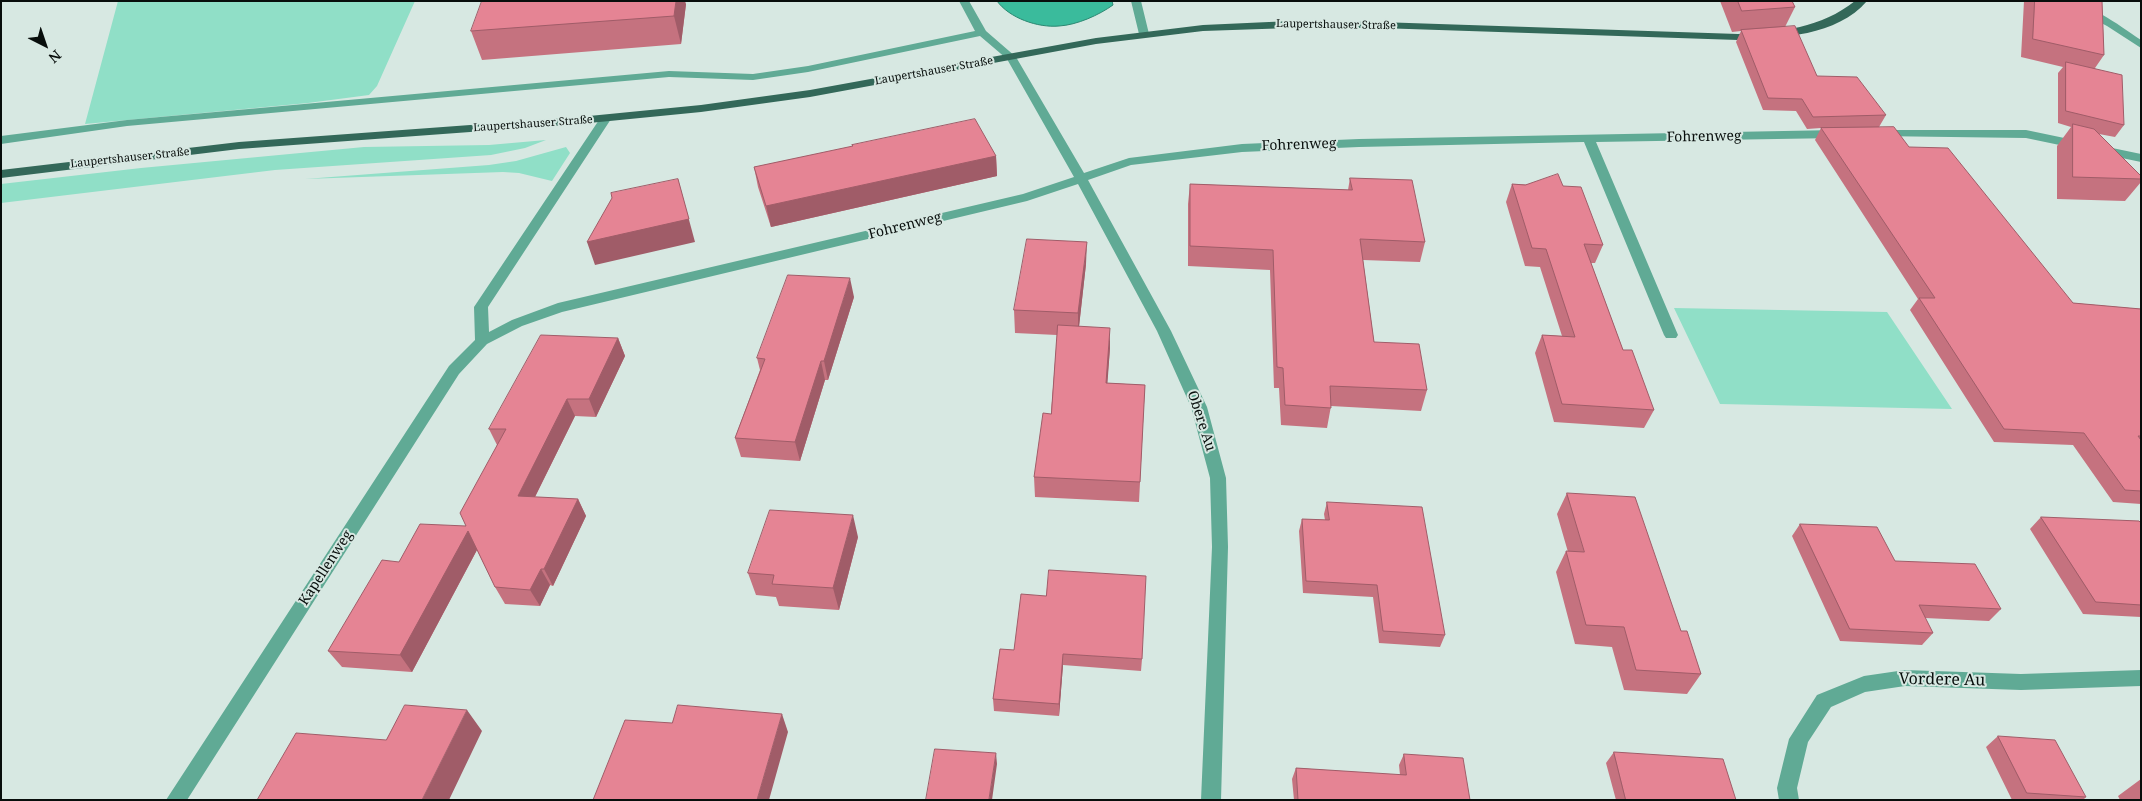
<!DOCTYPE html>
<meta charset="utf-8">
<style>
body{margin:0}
#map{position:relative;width:2142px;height:801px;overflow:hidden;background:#d7e8e2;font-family:"Noto Serif",serif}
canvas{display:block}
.frame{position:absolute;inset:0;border:2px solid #080e0c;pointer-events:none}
.north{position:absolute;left:20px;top:20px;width:50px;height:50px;-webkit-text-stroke:4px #d7e8e2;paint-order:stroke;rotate:139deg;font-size:14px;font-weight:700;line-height:20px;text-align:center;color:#080e0c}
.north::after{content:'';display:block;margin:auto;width:18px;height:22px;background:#080e0c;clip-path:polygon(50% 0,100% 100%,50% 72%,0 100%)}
</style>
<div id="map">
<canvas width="2142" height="801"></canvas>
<div class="frame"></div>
<div class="north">N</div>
</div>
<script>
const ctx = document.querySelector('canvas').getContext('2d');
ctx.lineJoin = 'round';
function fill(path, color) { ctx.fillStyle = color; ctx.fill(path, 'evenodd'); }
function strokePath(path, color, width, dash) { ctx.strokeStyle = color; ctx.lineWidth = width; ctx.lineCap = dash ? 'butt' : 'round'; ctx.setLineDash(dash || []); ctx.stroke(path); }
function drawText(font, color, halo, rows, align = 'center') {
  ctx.font = font + ' "Noto Serif",serif'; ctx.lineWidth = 4; ctx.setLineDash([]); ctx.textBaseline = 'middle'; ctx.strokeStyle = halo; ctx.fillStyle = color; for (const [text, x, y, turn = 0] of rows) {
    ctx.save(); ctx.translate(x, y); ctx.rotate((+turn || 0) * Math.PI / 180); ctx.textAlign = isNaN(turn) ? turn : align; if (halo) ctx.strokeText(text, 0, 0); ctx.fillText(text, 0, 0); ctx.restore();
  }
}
const green = new Path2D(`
 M118,1h297l-38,85 -8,9 -61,8 -223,21z
 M546,140l-21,8 -34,7 -216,15 -274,33v-19l140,-16 223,-21 125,-2z
 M566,147l4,6 -18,28 -33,-8 -16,-1 -198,7 184,-14 27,-4z
 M1674,308l213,4 65,97 -232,-5z`);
const water = new Path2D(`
 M997,1h115l1,4c-14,10 -36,20 -54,21 -21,2 -50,-8 -62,-25z`);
const minor = new Path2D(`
 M959,1h10l17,30 30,26 68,116 45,-15 113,-14 117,-5 478,-9 6,4 -6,4 -241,4 82,193 -2,3h-10l-2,-3 -80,-193 -225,5 -117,5 -111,13 -43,15 83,151 36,76 19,71 2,69 -7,253h-20l11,-253 -2,-69 -19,-71 -34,-76 -79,-147 -51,17 -465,111 -40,14 -35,18 -28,30 -272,426h-21l283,-434 26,-26 -1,-33 127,-190 4,-1 6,3 -123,188 1,25 23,-12 46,-17 465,-109 51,-17 -67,-118 -27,-23 -172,36 -55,8 -84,-3 -542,49 -126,18v-8l126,-16 542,-49 84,3 55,-8 167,-35z
 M1131,1h10l8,33 -1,2h-8l-1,-2z
 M2059,1c29,0 58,23 82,39v8l-34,-22z
 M1880,130h146l115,24v8l-115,-24 -150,-2 -2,-2 2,-2z
 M1905,670l116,4 120,-4v16l-120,4 -116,-4 -40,6 -34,15 -23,35 -11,46 2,12h-20l-2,-12 12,-49 28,-44 47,-19z`);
const major = new Path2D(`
 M1855,1h12c-30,35 -86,37 -129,39l-359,-12h-88l-88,3 -107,13 -286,53 -109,15 -122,12 -340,25 -238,29v-8l238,-28 340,-25 122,-12 109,-15 286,-52 107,-13 88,-4 88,1 359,12c43,-2 83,-6 117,-33z`);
const wall = new Path2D(`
 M1720,1h72l3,6 -10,20 32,49 69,39 -7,12 30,20 164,156 68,6v195l-28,-2 -40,-57 -79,-3 -84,-132 8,-11 -103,-159 6,-12 -14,1 -11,-18 -33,-1 -27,-68 5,-11 -9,1z
 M2024,1h78l2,54 -9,13 29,57 -9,12 -16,-3 42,42v6l-16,19 -68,-2v-53l14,-19 -13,-4v-50l5,-6 -42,-10z
 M686,4l-5,40 -199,16 -11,-29z
 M852,145l144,11 1,20 -226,51 -13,-40 -4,-20 99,-20z
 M1350,178l75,64 -5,20 -57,-2 11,82 53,48 -6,21 -90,-5 -4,22 -46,-3 -2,-37h-5l-4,-118 -82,-4v-62l2,-20 158,6z
 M1512,184l51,2 40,59 -8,18h-4l32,87 31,60 -10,18 -90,-6 -19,-69 7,-18 20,1 -22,-69 -15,-1 -19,-64z
 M1086,264l-7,62 31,22 -3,35 38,2 -6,117 -104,-5 -1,-20 17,-63 6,-79 -42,-2 -1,-23z
 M854,297l-26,83h-3l-25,81 -59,-4 -6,-19 25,-68 -3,-12z
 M618,338l7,18 -29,61 -21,-1 -40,81 43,2 8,17 -33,70 -3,-1 -10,21 -35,-2 -10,-17 -18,-37 -65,122 -70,-5 -14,-16 71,-89 67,-36 31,-81 -8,-16z
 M1567,493l114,138 20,43 -14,20 -63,-4 -12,-43 -37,-3 -19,-72 10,-21 2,1 -11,-38z
 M1327,502l118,133 -5,12 -61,-4 -6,-46 -70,-4 -4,-62 3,-12 23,1 -1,-6z
 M2041,517l100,6v94l-58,-3 -53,-85z
 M1800,524l95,37 106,48 -12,12 -64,-3 8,15 -11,12 -82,-4 -48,-105z
 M858,537l-19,73 -60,-4 -3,-9 -20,-2 -8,-22z
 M1000,649l142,10 -1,12 -78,-6 -4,51 -65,-5 -1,-12z
 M1998,736l88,61 -3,3h-71l-26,-53z
 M1614,752l122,48h-120l-10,-37z
 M1404,754l66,46h-176l-2,-21 4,-11 104,7 -1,-10z
 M2141,779v21h-21l-2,-4z`);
const shadedWall = new Path2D(`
 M676,1h9l1,3 -5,40 -7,-28z
 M996,156l1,20 -226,51 -5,-21z
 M678,179l17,63 -100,23 -8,-23z
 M1087,242l-1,22 -8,72v-23z
 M850,278l4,19 -26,83 -4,-19z
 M1110,328v20l-4,55v-20z
 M618,338l7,18 -29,61 -7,-18z
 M821,361l4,19 -25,81 -5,-19z
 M567,399l8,17 -48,97 -9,-17z
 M578,499l8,17 -33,70 -9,-17z
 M853,515l5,22 -19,73 -6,-22z
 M468,531l10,17 -66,124 -12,-17z
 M541,569l9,16 -10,21 -10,-16z
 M1063,654v11l-4,51v-12z
 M467,710l15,21 -33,69h-27z
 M782,714l6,18 -19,68h-12z
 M996,753l1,11 -5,36h-3z`);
const building = new Path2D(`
 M482,1h194l-2,15 -203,15z
 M1738,1h54l3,6 -53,4z
 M2035,1h67l2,54 -71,-16z
 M1795,26l22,50 40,1 29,38 -73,2 -11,-18 -34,-1 -27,-68z
 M2066,62l56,13 2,50 -58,-14z
 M975,119l21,37 -230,50 -12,-39 99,-21 -1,-1z
 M2073,124l21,5 47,47v3l-68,-2z
 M1894,127l15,20 39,1 125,155 68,6v127h-3l3,4v51l-16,-1 -41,-57 -80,-4 -85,-131h16l-114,-170z
 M1558,174l5,12 18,1 22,58 -19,-1 39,106h9l22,60 -92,-6 -20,-69 33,2 -29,-88 -14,-1 -20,-64 13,1z
 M1350,178l62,2 13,62 -65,-3 14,103 45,2 8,46 -97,-4 1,22 -46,-3 -2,-37 -6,-1 -4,-117 -83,-4v-62l162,6z
 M678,179l11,40 -102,23 25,-44 -1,-5z
 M1027,239l60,3 -9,71 -64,-3z
 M788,275l62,3 -26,83h-3l-26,81 -60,-4 30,-79 -8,-1z
 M1058,325l52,3 -4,55 39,2 -5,97 -106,-5 9,-64 8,1z
 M541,335l77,3 -29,61h-22l-49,97 60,3 -34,70h-3l-11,21 -35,-3 -27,-56 -68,124 -72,-4 54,-91 17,2 21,-38 46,2 -6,-13 46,-84h-17z
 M1567,493l68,4 46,134h6l14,43 -65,-4 -12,-43 -38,-2 -20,-74 18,1z
 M1327,502l95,5 23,128 -62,-4 -6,-46 -71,-4 -4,-62 27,1z
 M770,510l83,5 -20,73 -61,-4 2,-9 -26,-2z
 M2041,517l98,4 2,2v82l-45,-3z
 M1800,524l77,3 18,34 80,3 26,45 -82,-4 14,28 -83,-4z
 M1049,570l97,6 -4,83 -79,-5 -4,50 -66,-5 7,-50 14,1 7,-56 25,2z
 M405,705l62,5 -45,90h-165l39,-67 90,7z
 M678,705l104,9 -25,86h-164l32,-80 47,3z
 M1998,736l57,4 31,57 -59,-4z
 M935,749l61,4 -7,46 7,1h-70z
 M1614,752l109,7 13,41h-110z
 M1404,754l59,4 7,42h-172l-2,-32 110,7z`);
const farStreetnames = [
 ["Laupertshauser Straße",1336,25,1],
 ["Laupertshauser Straße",934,71,-10],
 ["Laupertshauser Straße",533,124,-4],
 ["Laupertshauser Straße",130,158,-6]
];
const streetNames = [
 ["Fohrenweg",1704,137,-1],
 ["Fohrenweg",1299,145,-2],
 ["Fohrenweg",905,226,-14],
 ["Obere Au",1201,421,72],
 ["Kapellenweg",326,568,-57]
];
const nearStreetnames = [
 ["Vordere Au",1942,680,1]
];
fill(green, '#90dfc7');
fill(water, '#3abb9c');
strokePath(water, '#2b8771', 1);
fill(minor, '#60aa95');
fill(major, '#336859');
fill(wall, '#c5727f');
fill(shadedWall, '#a05c68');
fill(building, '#e58494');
strokePath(building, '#a05c68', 1);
drawText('11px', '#080e0c', '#d7e8e2', farStreetnames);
drawText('14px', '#080e0c', '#d7e8e2', streetNames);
drawText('16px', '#080e0c', '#d7e8e2', nearStreetnames);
</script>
